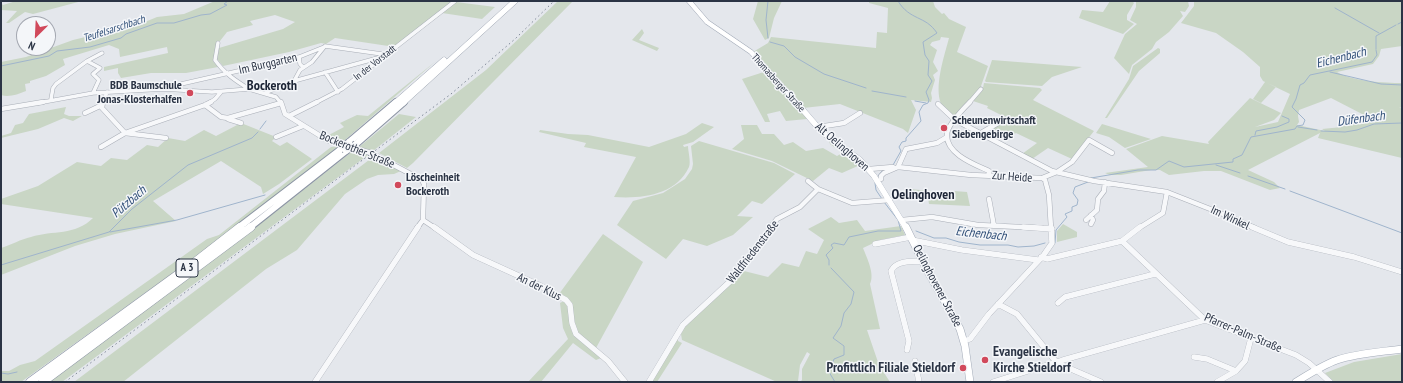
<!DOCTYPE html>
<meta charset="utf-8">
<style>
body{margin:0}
#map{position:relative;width:1403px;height:383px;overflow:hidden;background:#e4e7ec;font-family:"PT Sans Narrow",sans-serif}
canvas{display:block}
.frame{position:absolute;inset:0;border:2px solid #2b3445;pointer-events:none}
.north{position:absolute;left:16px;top:16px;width:40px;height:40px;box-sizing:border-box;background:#f4f6f9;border:1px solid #a4a8b1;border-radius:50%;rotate:204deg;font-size:11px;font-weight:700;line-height:16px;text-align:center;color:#2b3445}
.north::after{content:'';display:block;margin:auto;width:14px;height:18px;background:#d1495b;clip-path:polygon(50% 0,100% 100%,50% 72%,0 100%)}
</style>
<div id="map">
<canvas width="1403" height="383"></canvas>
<div class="frame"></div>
<div class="north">N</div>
</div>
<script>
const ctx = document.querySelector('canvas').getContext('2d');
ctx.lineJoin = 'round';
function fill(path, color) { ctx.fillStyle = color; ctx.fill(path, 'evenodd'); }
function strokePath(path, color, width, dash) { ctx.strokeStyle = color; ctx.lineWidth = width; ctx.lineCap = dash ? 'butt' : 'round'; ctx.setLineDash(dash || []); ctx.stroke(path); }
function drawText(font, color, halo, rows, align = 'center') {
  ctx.font = font + ' "PT Sans Narrow",sans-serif'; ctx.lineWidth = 3; ctx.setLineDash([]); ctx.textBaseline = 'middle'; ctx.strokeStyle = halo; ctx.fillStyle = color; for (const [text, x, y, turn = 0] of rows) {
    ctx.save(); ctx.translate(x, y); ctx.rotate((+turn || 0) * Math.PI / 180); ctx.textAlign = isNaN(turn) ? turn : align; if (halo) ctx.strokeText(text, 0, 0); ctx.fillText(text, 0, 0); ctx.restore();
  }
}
const green = new Path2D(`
 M16,1h66l-49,13 -8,-2 -16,11h-3l11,-12 -16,-1v-7l2,2z
 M215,1h239l-59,46 -60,-9 -9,6 -5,-1 -32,9 -66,14 -6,-7 2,-11 64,-19 12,-7 -20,-7 -25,6 3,4 -26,7 -7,9 -3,1 -4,19 5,6 -32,6h-35l-30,5 -3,-5v-5l-14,3v-4l64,-14 -1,-6 -47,10 -1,-8 -10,-4 -46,14 2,6 -19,11 -16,5v2l-5,1 1,7c-8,3 -17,7 -25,4v-33l25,-5 47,-17 29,-7 13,-6h18l24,-10 27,-3z
 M558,1h15l-160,162 -6,5 -28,-15 107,-83z
 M758,1h24l-8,17 -5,20 -4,2 -12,-21z
 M869,1h64l2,6 7,7 2,-1 5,6 17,8 -9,25 31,14 -8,23 -24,26c-31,-5 -12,-57 -7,-77l-8,-1 -1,3 -8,2 -2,3 7,5 -4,12 5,9 -5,4 2,5 -4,13 1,5 -1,4 -20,-2 5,10 -8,23 -5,-4 -63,-25 -37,4 -50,-56 15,-9 3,-6 105,11 1,-16 10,1 1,-25 -19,-5z
 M1110,1h22l2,2 -7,12v5l7,4 -11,10 -44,-16 3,-8 21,2z
 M1134,1h54l1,5 -4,6 -5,-1 3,5 -14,16 -13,10 -4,7 -20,16 -3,9 -15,-16 11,-24 12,-10 -7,-4 6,-13v-5z
 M1194,1h208v45l-21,3 -2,7 -6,8 -36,8c13,9 48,11 65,11v25l-3,-1 3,2v49l-84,-20 2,-5 -72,37 26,12 6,6 -10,2 -49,-19h-17l-35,4 -9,-5h-9l-30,5h-11l-5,-2 43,-6 -22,-18 36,-13 47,8 -1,-2 42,-44 31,15 -7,7 -19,7 23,-5 12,-28 -27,-13 -3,-5v-9l-17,-15 -27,-19 -35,-10 13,-17zM1331,98l33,17 -22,12 -20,2 3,2 -28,-6 2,-3 -1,-6 1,-6z
 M456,2l39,5 -13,12 -40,-6z
 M642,29l2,4 -5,7 20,8 -2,3 -25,-11z
 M1158,48l2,1v4l-21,18 -32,47h-2l24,-39 4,-13z
 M992,60l90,7 -30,10 -10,9 -56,-4 -1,-1z
 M436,61l-91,79 -10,1 -10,-4 19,-10 -4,-4 17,-8 11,1z
 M767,71l41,47 -1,1 -21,2 -6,-10 -13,3 3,8h-5l-23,-43z
 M1265,82l11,5 -15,16 -8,-4z
 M984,83l56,5 2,2 -9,10 61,31 -22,28 -24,-11 -16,11 -10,-5 15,-11 -21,-10 -6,4 -18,-9 15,-10 -20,-10 1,-2 -18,-6 13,-12z
 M66,107l-2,7 5,2h13l-9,5 -9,-3 -26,11 -37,9v-2l10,-3 4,-8 8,-2 6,-9z
 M399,114l17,3 -43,34 -14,-4z
 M241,123l35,14 -4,4 8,5 7,-4 25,17 -33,25 -16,10 -2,-7 -40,-26 -68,40 23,20 -61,13 -40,12 -74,29v-27c10,-3 20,-9 30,-11 22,-7 44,-1 62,-19l-92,-14v-5l37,-13 39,-24 24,4 10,-8 16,2 20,-15 11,2 10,-9 17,3 19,-11 12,6z
 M702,123l12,4 -21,15 -10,3 1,2 4,-1c0,5 3,16 1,21 -13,28 -47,32 -75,30l22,-40 -52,-10 2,-4 -47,-11 1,-2 28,4 20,1 61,12 37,-13z
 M1102,124l49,15 -26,9 -16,-11 -13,-4z
 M741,125h16l5,9h12l10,11 9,-3 13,9 17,-3 14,8 5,-3 -12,-9 -1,-3 31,24 -18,8 -13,-5 -16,13 -41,-20 -40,-12 12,-10z
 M699,141l75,22 21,11 -33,30 -10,-3 -15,15 16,1 -20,18 -26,11 -24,-7 -17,20 -49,-34 16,-24 30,-8 22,-14 7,-10 1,-5 -2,-18z
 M339,146l-116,91 -202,145h-20v-11h8l11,-6 15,-4 172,-122 12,-4 112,-88z
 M354,150l14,5 -306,227h-13l183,-136z
 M373,157l28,14 -7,3 -16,1 -11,4 -22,15 -48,56 -31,19 -143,113h-49z
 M909,189l35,3 1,5h10l-1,-6 13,1 3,14 -41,-2 -1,-6 -19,-3z
 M831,217l8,6 18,-3 8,11 36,-5 4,9 -25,5 -17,8c4,10 12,26 7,36l10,45 -13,1 12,35 11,17h-90l2,-2v-11l8,-15 -3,-2 -7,13 -2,16 -21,1 -95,-42 -1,-6 4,-8 59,-55 24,6 14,-14 17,4 7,-16 11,3 7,-14 -16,-11z
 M1063,224l14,8v5l-20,5v-11z
 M603,234l40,28 -47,86c-5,-5 -16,-10 -19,-17 -8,-16 3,-28 -18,-37z
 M564,301c7,8 4,19 7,28 3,9 22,22 30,29l-5,2 -23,-17 -32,39h-13l40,-43 -5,-11 -3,-25z
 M678,337v4l4,2 -25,39h-7z
 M1402,354v28h-68l-9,-9 29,-11z`);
const stream = new Path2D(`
 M768,1l-2,19 2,18
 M1335,8l44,25
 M1398,24l4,-2
 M770,42l14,4 11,11 29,17 42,14
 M1376,49v-13l20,-11
 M1,66l48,-10 8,-5 33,-4 31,-9 5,-4 31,-11h17l27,-8 9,-1 17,-9 -3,-1 4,-3
 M1330,72l51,12 21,1
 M872,91l34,6
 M915,101l11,2
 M1298,127l19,3
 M260,129l6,-8
 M1321,131l24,1 12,-2 17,-6 28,-1
 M1255,135l1,-4 21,-4 12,-5v-3l-7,-3
 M893,165l8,-14 -2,-4 3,-5 4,-1v-3l15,-17 -2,-9 4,-7 5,-2 1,-3 -3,-8 6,-11 -4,-6 1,-14 -4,-6 -2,-13 14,-9c-12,-18 -27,-12 -39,-32
 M1216,165l24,8
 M878,176l5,-6
 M1248,176l37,13
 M1091,178l47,-8h18l13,-9 15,6 49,-5v-3l9,-4 9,-18 44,-8 2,-3 6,-1 2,-5 -13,-13 4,-8 4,-14 4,-2 6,-8 62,-13 5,-7 -1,-5
 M875,183l1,7 6,9
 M1290,191l112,42
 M916,231l18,7h12l13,4 21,3h28l10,2 16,-1 11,-3
 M110,232l67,-12 88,-25
 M1055,243l1,-13 11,-13 -2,-3 7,-3v-4l5,-2 1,-5 -5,-7 2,-6 13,-5
 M1,265l108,-33 23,-23 56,-44 64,-27 6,-6
 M829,265v-5l-3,-5 7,-7 -2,-3 3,-2 10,2 5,-8 29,-6h23l-3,-11 -14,-18
 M831,268l23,24 -3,12 -7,9 -3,13 -8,12 11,8v9l-10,4 -5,13 6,10
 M1,373l7,1 9,-2`);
const minorFar2 = new Path2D(`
 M218,43l-3,17c9,13 21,21 34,29
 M299,57l1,7 3,3
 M87,61l13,7 -7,6 6,6 -6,13
 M325,72l13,20
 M294,81l6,-11 12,-8 13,-16 57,8
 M168,87l131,-30 25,-10
 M265,93l29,-12 91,-25
 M51,99l2,-11 3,-4 31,-23 15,-8
 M38,103l55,-10 71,-4 48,3 37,-3 27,8 5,6
 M103,103l4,-11
 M209,103l6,-4 6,-7
 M315,103l27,-14 113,-88
 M969,103l12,-14`);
const minorFar1 = new Path2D(`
 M103,102l-1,6 23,25 80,-28 6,-3
 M281,102l4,12 42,26 44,13 51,27 2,4 -1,36 -6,8
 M970,102c-7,7 -22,22 -23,32 -2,20 29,31 42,37v4
 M938,104l17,16 97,51 42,10 73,11 66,26 22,10
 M205,105l16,12 7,1 53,-15
 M1,109l42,-7
 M85,113l17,-8
 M289,116l28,-14
 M228,119l13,4
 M818,127l26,-4 16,-10
 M981,133l24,-14
 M276,137l27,-11
 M101,147l24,-14 41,5
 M898,167l8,-18 31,-6 10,-6
 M869,169l24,-2
 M1042,178l3,2 4,15 2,33
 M881,179v-3l3,-3 14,-6 73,8 71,3 15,-6 15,-10 17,-22 23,13
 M808,181l10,8
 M989,199l5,27
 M1091,215l2,5 -2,4
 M423,220l12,8
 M902,220l30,-3 46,8 64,3
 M1086,220l11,-10 1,-11 6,-8 1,-9
 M770,228l7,-9 23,-12 18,-18 34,14 38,-3
 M1139,228l24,-15 4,-21`);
const minor = new Path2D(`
 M434,227l39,28 68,31 25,14 4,5 2,18 4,11 32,27 17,21
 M1023,227l29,2
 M1252,227l36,15 66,15 48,15
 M912,240l50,10 76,10
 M1122,241l83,79 91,35 13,8 21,19
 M875,244l36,-7
 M1041,257l6,2 75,-18 18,-14
 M1058,303l7,-6 90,-23
 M998,304l19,10 40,49 44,19
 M964,341l6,-2 19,-25 54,-58 9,-13 -1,-16
 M907,350l2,-9 -18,-70c6,-11 20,-9 31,-10
 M1194,357l13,2 29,12 9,-10 6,-23
 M915,361l4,21
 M315,382l103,-155
 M649,382l34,-57 54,-50 34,-48
 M993,382l70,-22 142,-40
 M1217,382l19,-11`);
const majorFar2 = new Path2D(`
 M689,1l18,21 44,30 46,51`);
const majorFar1 = new Path2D(`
 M796,102l26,30 38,28 14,16 32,52`);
const major = new Path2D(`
 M906,227l20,41 34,61 5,17 5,36
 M1296,382c13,-8 27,-17 41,-22 21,-7 44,-8 65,-11`);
const highwayFar2 = new Path2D(`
 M395,103l49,-43
 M403,103l112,-102`);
const highwayFar1 = new Path2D(`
 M349,142l47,-40
 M356,144l48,-42
 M238,228l102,-78
 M249,228l97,-77`);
const highway = new Path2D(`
 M30,382l165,-120 45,-35
 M43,382l208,-155`);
const rail = new Path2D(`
 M65,382l386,-288 64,-55 39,-38`);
const highwayBridge = new Path2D(`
 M340,150l9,-8
 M346,151l10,-7`);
const markers = [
 [190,93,4,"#d1495b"],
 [944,128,4,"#d1495b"],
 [398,185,4,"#d1495b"],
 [985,360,4,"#d1495b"],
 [963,368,4,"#d1495b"]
];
const farStreetnames = [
 ["In der Vorstadt",375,63,-38],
 ["Thomasberger Straße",778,83,48]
];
const farWaternames = [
 ["Teufelsarschbach",114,29,-18]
];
const shields = [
 [187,268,22]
];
const shieldNames = [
 ["A 3",187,268]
];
const streetNames = [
 ["Im Burggarten",268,64,-13],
 ["Alt Oelinghoven",842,147,41],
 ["Bockerother Straße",357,150,22],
 ["Zur Heide",1012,177,4],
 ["Im Winkel",1230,218,25],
 ["Waldfriedenstraße",753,252,-52],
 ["Oelinghovener Straße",937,286,62],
 ["An der Klus",539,287,26],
 ["Pfarrer-Palm-Straße",1243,333,23]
];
const poiNames = [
 ["BDB Baumschule",182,86,"right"],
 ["Jonas-Klosterhalfen",182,100,"right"],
 ["Scheunenwirtschaft",952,121],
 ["Siebengebirge",952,135],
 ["Löscheinheit",406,178],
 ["Bockeroth",406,192]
];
const waterNames = [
 ["Eichenbach",1341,58,-14],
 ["Düfenbach",1361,119,-8],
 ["Pützbach",129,202,-41],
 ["Eichenbach",981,234,6]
];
const quarterNames = [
 ["Bockeroth",272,86],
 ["Oelinghoven",923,195]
];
const nearPoinames = [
 ["Evangelische",993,352],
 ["Kirche Stieldorf",993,368],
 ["Profittlich Filiale Stieldorf",955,368,"right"]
];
fill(green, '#c9d6c5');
strokePath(stream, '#9fb4cc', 1);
strokePath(minorFar2, '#a9aeb7', 4.5);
strokePath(minorFar1, '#a9aeb7', 5.5);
strokePath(minor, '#a9aeb7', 6);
strokePath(majorFar2, '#a3abb8', 5.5);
strokePath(majorFar1, '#a3abb8', 6);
strokePath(major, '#a3abb8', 8);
strokePath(highwayFar2, '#8b94a3', 6);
strokePath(highwayFar1, '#8b94a3', 8);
strokePath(highway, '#8b94a3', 9);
strokePath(minorFar2, '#f7f8fa', 3.5);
strokePath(minorFar1, '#f7f8fa', 4.5);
strokePath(minor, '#f7f8fa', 5.5);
strokePath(majorFar2, '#fff', 4.5);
strokePath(majorFar1, '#fff', 5.5);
strokePath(major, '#fff', 7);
strokePath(highwayFar2, '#fff', 5.5);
strokePath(highwayFar1, '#fff', 6);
strokePath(highway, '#fff', 8);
strokePath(rail, '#7d8696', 1, [1.5, 3]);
strokePath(highwayBridge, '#8b94a3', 8, []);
strokePath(highwayBridge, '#fff', 6);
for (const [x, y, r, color] of markers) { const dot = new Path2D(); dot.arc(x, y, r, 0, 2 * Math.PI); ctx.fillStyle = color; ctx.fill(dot); strokePath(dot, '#f4f6f9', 1.5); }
drawText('10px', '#2b3445', '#f4f6f9', farStreetnames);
drawText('italic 11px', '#34527a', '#f4f6f9', farWaternames);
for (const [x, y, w] of shields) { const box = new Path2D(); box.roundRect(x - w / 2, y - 9, w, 18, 3); ctx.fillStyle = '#f4f6f9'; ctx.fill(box); strokePath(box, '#2b3445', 1); }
drawText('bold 11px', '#2b3445', null, shieldNames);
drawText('12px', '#2b3445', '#f4f6f9', streetNames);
drawText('bold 12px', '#2b3445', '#f4f6f9', poiNames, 'left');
drawText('italic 13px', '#34527a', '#f4f6f9', waterNames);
drawText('bold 14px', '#1d2536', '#f4f6f9', quarterNames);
drawText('bold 14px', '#2b3445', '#f4f6f9', nearPoinames, 'left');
</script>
